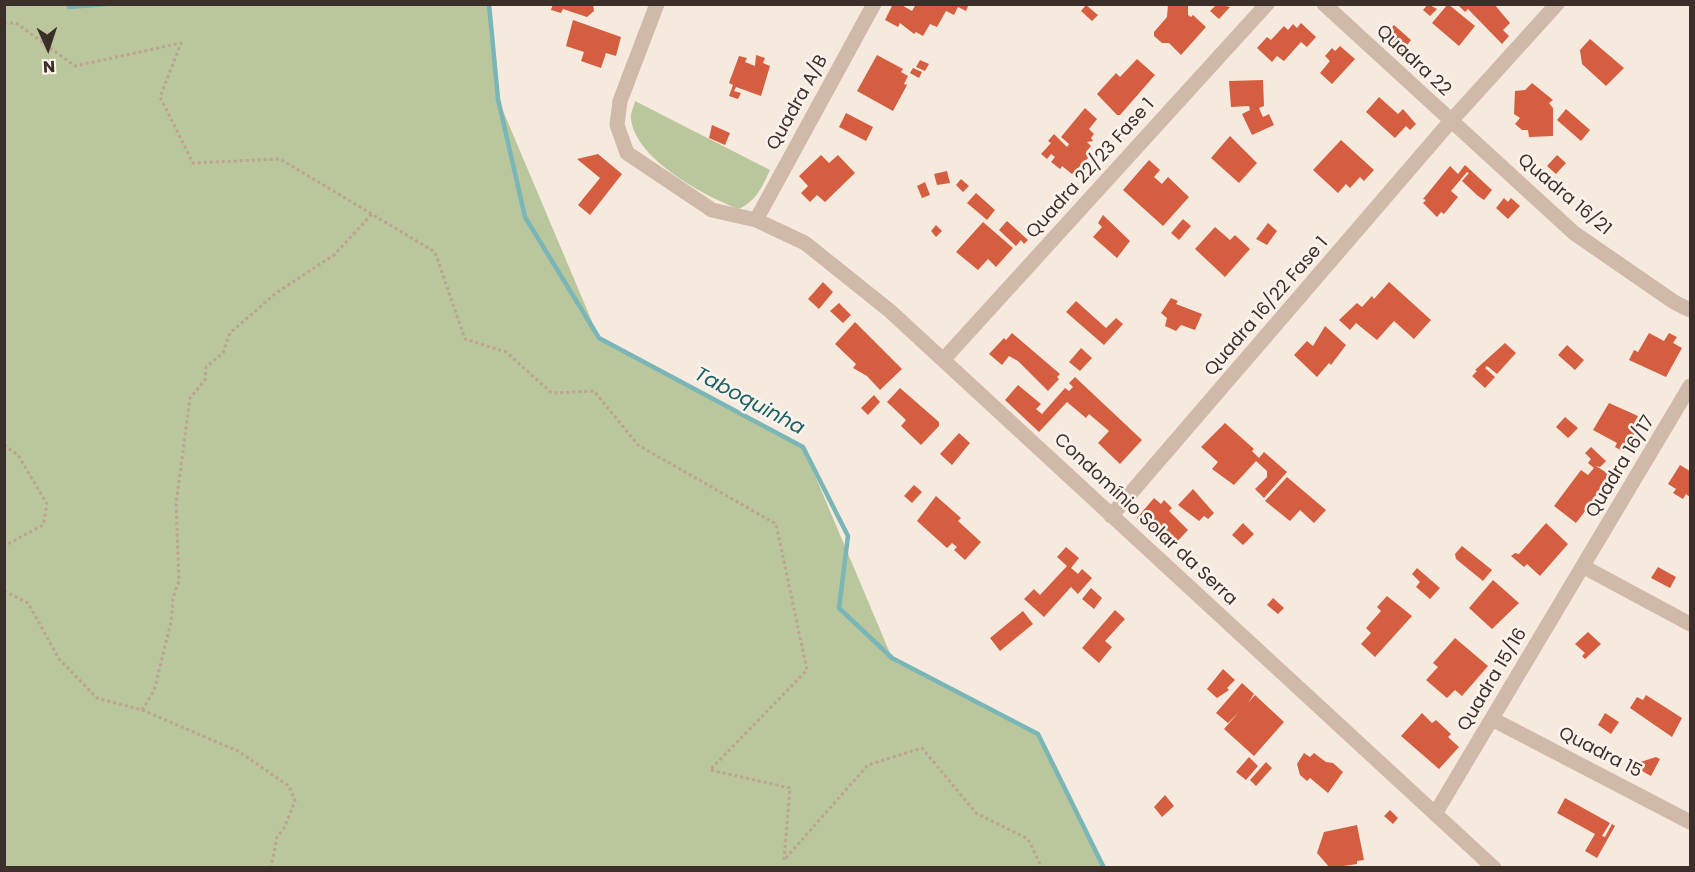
<!DOCTYPE html>
<meta charset="utf-8">
<style>
body{margin:0}
#map{position:relative;width:1695px;height:872px;overflow:hidden;background:#f6eadf;font-family:Poppins,sans-serif}
canvas{display:block}
.frame{position:absolute;inset:0;border:6px solid #3c2f29;pointer-events:none}
.north{position:absolute;left:18px;top:18px;width:60px;height:60px;-webkit-text-stroke:4px #fcf4ec;paint-order:stroke;rotate:177deg;font-size:16px;font-weight:700;line-height:24px;text-align:center;color:#3c2f29}
.north::after{content:'';display:block;margin:auto;width:21px;height:27px;background:#3c2f29;clip-path:polygon(50% 0,100% 100%,50% 72%,0 100%)}
</style>
<div id="map">
<canvas width="1695" height="872"></canvas>
<div class="frame"></div>
<div class="north">N</div>
</div>
<script>
const ctx = document.querySelector('canvas').getContext('2d');
ctx.lineJoin = 'round';
function fill(path, color) { ctx.fillStyle = color; ctx.fill(path, 'evenodd'); }
function strokePath(path, color, width, dash) { ctx.strokeStyle = color; ctx.lineWidth = width; ctx.lineCap = dash ? 'butt' : 'round'; ctx.setLineDash(dash || []); ctx.stroke(path); }
function drawText(font, color, halo, rows, align = 'center') {
  ctx.font = font + ' Poppins,sans-serif'; ctx.lineWidth = 5; ctx.setLineDash([]); ctx.textBaseline = 'middle'; ctx.strokeStyle = halo; ctx.fillStyle = color; for (const [text, x, y, turn = 0] of rows) {
    ctx.save(); ctx.translate(x, y); ctx.rotate((+turn || 0) * Math.PI / 180); ctx.textAlign = isNaN(turn) ? turn : align; if (halo) ctx.strokeText(text, 0, 0); ctx.fillText(text, 0, 0); ctx.restore();
  }
}
const green = new Path2D(`
 M5,4l484,1 9,94 101,239 204,109 89,211 146,76 66,133h-1099z
 M635,101l135,69c-8,17 -13,30 -31,39 -33,-12 -104,-50 -108,-90 -1,-5 3,-13 4,-18z`);
const stream = new Path2D(`
 M68,4l1,3 37,-3
 M489,4l9,95 27,118 74,121 204,109 45,89 -9,72 53,50 146,76 66,134`);
const building = new Path2D(`
 M553,4h40l1,7 -7,6 -24,-8 -2,4 -10,-3z
 M893,4h7l12,7 4,-7h53l-3,7 -8,-4 -4,8 -8,-4 -9,16 -7,-3 -7,12 -7,-4 -2,2 -14,-11 -2,4 -13,-7z
 M1168,4h20v11l3,2 2,-2 13,12 -25,28 -12,-12h-7l-8,-7v-4l13,-15z
 M1217,4l13,3 -11,12 -9,-8z
 M1428,4l9,5 -7,7 -7,-6z
 M1448,4l27,22 -16,20 -27,-23z
 M1457,4h37l16,19 -7,7 6,6 -7,8 -34,-35 -3,3z
 M1086,5l12,10 -6,6 -11,-10z
 M573,20l48,17 -5,19 -10,-3 -5,15 -20,-7 3,-9 -18,-6z
 M1301,23l15,14 -9,10 -6,-5 -17,19 -7,-5 -5,6 -15,-14 10,-11 4,3 13,-14 4,4 5,-6 4,4z
 M1394,25l17,15 -10,13 -18,-16z
 M1590,39l34,29 -18,18 -24,-22 -2,-14z
 M1340,46l15,13 -23,25 -12,-11 10,-12 -5,-5 7,-8 3,3z
 M756,55l9,3 -2,5 7,3 -9,30 -25,-9 -2,4 7,2 -3,6 -9,-3 4,-11 -4,-2 10,-27 8,2 -2,4 10,4z
 M877,55l26,14 -2,3 7,4 -4,8 3,1 -14,26 -36,-20z
 M1137,59l18,16 -35,40h-3l-20,-21 19,-21 4,4z
 M920,60l9,4 -4,7 -9,-4z
 M913,68l9,4 -3,6 -9,-5z
 M1263,80l1,26 -5,2 4,9 6,-3 5,11 -22,10 -10,-21 8,-4 -1,-4 -18,1 -2,-26z
 M1532,83l21,17 -4,3 4,5v28l-24,1 -1,-7h-6l-7,-6 5,-6 -6,-4 1,-23 10,-1z
 M1379,97l19,17 5,-5 13,15 -6,6 -4,-4 -11,12 -29,-26z
 M1085,108l12,11 -8,10 5,5 -3,4 2,3 -6,1 4,4 -5,6 5,3 -19,19 -10,-8 -2,3 -9,-7 4,-5 -4,-3 -4,5 -6,-5 10,-11 -3,-2 6,-7 13,13 2,-3 -8,-7z
 M1566,109l24,21 -9,11 -24,-21z
 M846,113l27,14 -7,14 -27,-14z
 M712,125l18,8 -5,12 -16,-7z
 M1230,136l27,27 -18,20 -28,-25z
 M1341,140l33,30 -10,11 -4,-4 -10,11 -4,-4 -8,9 -25,-23z
 M598,154l24,20 -32,41 -12,-10 22,-27 -23,-19z
 M821,155l8,8 9,-8 17,18 -30,29 -8,-7 -7,7 -9,-9 7,-7 -9,-10z
 M1557,155l9,8 -10,11 -9,-8z
 M1149,160l11,10 -6,7 8,7 6,-7 21,20 -26,29 -40,-36z
 M1465,165l27,25 -8,10 -6,-4 -16,-15 7,-8 -2,-1 -16,19 7,6 -14,17 -3,-2 -4,5 -14,-14 3,-3 -3,-1 27,-33 8,8z
 M947,171l3,12 -13,2 -3,-11z
 M961,179l8,7 -6,6 -7,-7z
 M925,182l5,13 -8,3 -5,-12z
 M976,193l19,17 -8,10 -20,-17z
 M1504,198l4,4 3,-4 9,8 -12,13 -12,-11z
 M1103,215l27,26 -13,17 -24,-21 9,-10 -4,-4z
 M1183,219l8,7 -12,14 -8,-7z
 M1007,221l21,19 -4,4 -3,-4 -5,6 -17,-16z
 M983,222l30,26 -17,19 -8,-8 -10,11 -22,-18z
 M1268,223l9,8 -10,14 -11,-6z
 M936,225l6,6 -6,6 -5,-6z
 M1215,227l15,13 5,-5 15,14 -25,28 -30,-28z
 M823,282l10,10 -14,17 -11,-10z
 M1389,282l42,38 -17,19 -20,-18 -17,19 -21,-17 -6,7 -11,-10 18,-17 5,4 10,-11 2,3z
 M1171,298l7,3 -2,3 26,10 -7,16 -14,-5 -5,6 -11,-5 2,-8 -6,-5z
 M1076,301l30,27 10,-10 7,6 -19,21 -38,-33z
 M839,303l12,12 -8,8 -13,-12z
 M855,322l47,47 -22,21 -13,-14 -14,-8 3,-4 -21,-20z
 M1325,326l21,19 -15,20 -2,-2 -12,14 -23,-22 13,-14 6,5z
 M1012,333l48,41 -3,3 2,2 -11,12 -30,-30 -9,-5 -7,9 -13,-11 15,-16 2,2z
 M1649,333l15,8 5,-8 8,4 -4,6 9,5 -16,29 -37,-17 5,-10 4,2z
 M1505,343l11,10 -19,21 -10,-8 -2,2 10,9 -10,11 -13,-12 5,-5 -2,-1z
 M1567,345l17,15 -9,10 -17,-15z
 M1081,348l11,10 -12,13 -11,-9z
 M1075,377l67,63 -22,24 -22,-21 11,-12 -20,-17 -3,4 -19,-16 -28,30 -34,-32 13,-15 23,19 -5,5 6,5 23,-26 4,3 4,-4 -4,-4z
 M900,388l39,34v4l-18,19 -20,-19 5,-6 -19,-18z
 M874,395l6,7 -12,13 -7,-7z
 M1609,403l29,13 -6,11 5,3 -13,22 -9,-5 2,-4 -24,-13z
 M1565,417l13,11 -10,10 -12,-11z
 M1225,423l29,26 -2,2 7,7 5,-6 23,20 -23,26 -9,-9 12,-12v-6l-11,-10 -22,24 -22,-16 6,-7 -17,-15z
 M959,433l11,10 -18,22 -12,-11z
 M1591,447l15,14 -6,6 -4,-1 14,9 -16,23 2,4 -4,6 -3,-2 -13,17 -22,-17 27,-36 7,5 6,-7 -6,-5 3,-4 -6,-6z
 M1680,465l10,6v26l-4,-3 -3,5 -10,-6 3,-4 -8,-5z
 M1287,477l39,33 -12,13 -14,-13 -10,11 -25,-20z
 M914,485l8,7 -10,11 -8,-7z
 M1193,489l21,24 -6,6 -4,-3 -5,5 -21,-16z
 M936,496l25,22 -3,3 23,21 -16,18 -11,-10 3,-3 -5,-4 -5,5 -30,-27z
 M1154,498l7,6 3,-4 8,8 -3,3 19,19 -18,19 -33,-31z
 M1243,523l11,11 -11,11 -11,-10z
 M1546,523l22,21 -28,32 -13,-12 -3,3 -13,-11 4,-3 4,1z
 M1462,546l30,24 -9,11 -27,-22 -1,-5z
 M1066,547l13,11 -8,10 7,6 4,-5 10,9 -14,16 -7,-7 -27,30 -20,-18 10,-10 6,6 27,-29 -10,-9z
 M1658,567l18,10 -6,11 -19,-10z
 M1417,568l23,20 -10,11 -14,-12 4,-5 -8,-8z
 M1493,580l26,23 -27,26 -23,-21z
 M1091,588l11,10 -8,11 -12,-10z
 M1387,596l25,20 -37,41 -14,-13 10,-11 -5,-5 15,-17 -4,-4z
 M1273,598l11,10 -6,6 -11,-9z
 M1115,610l10,9 -20,22 7,6 -13,16 -17,-15z
 M1023,611l10,13 -33,27 -10,-13z
 M1588,632l13,12 -16,15 -3,-3 3,-3 -10,-9z
 M1455,638l33,28 -26,30 -7,-6 -8,8 -21,-18 12,-13 -5,-4z
 M1223,669l12,11 -8,8 2,2 -12,8 -10,-9z
 M1242,683l12,11 -6,9 7,-8 29,27 -30,34 -30,-27 15,-17 -11,11 -12,-10z
 M1646,695l36,23 -10,19 -42,-29 7,-11 6,3z
 M1422,713l10,10 4,-3 15,14 -3,3 11,10 -20,22 -38,-33z
 M1605,713l14,9 -8,12 -13,-9z
 M1304,753l6,4 4,-4 12,9 7,1 10,9 -15,21 -18,-15 -3,3 -7,-6 -3,-11z
 M1249,757l9,9 -12,14 -10,-8z
 M1656,757l4,2 -9,17 -20,-11z
 M1266,762l6,6 -16,18 -6,-6z
 M1165,795l9,11 -12,11 -8,-10z
 M1565,798l45,25 -8,13 3,1 7,-13 3,2 -18,32 -12,-7 10,-17 -38,-21z
 M1390,810l8,8 -5,6 -9,-8z
 M1357,825l7,35 -7,1v3l-27,4 -13,-15 7,-21z`);
const path = new Path2D(`
 M4,23h12l59,43 106,-23 -21,54 33,66 87,-4 155,93 30,87 41,13 46,41 42,-2 44,54 138,79 31,146 -97,100 80,18 -6,72 84,-95 54,-17 54,65 52,26 14,29
 M4,445l14,10 29,49 -4,21 -39,21
 M4,591l24,12 31,56 38,39 45,12 96,41 51,35 6,15 -11,27 -7,9 -6,31
 M142,710l12,-19 17,-69 2,-24 6,-17 -3,-77 14,-106 15,-18 1,-13 17,-14 7,-20 46,-40 58,-38 38,-41`);
const minor = new Path2D(`
 M657,4l-37,97 -3,24 10,28 85,57 44,10 49,23 85,68 604,557
 M1324,4l250,229 100,69 16,8
 M756,220l118,-216
 M943,360l324,-356
 M1111,516l339,-394 107,-118
 M1584,567l106,57
 M1492,719l198,103
 M1435,814l255,-428`);
const streetNames = [
 ["Quadra 22",1413,61,43],
 ["Quadra A/B",798,103,-61],
 ["Quadra 22/23 Fase 1",1091,169,-48],
 ["Quadra 16/21",1564,195,40],
 ["Quadra 16/22 Fase 1",1267,307,-49],
 ["Quadra 16/17",1621,467,-59],
 ["Condomínio Solar da Serra",1145,520,43],
 ["Quadra 15/16",1493,680,-59],
 ["Quadra 15",1600,753,27]
];
const waterNames = [
 ["Taboquinha",749,402,28]
];
fill(green, '#bac79c');
strokePath(stream, '#7ab6b7', 4.5);
fill(building, '#d45e3f');
strokePath(path, '#bca392', 3, [3, 3]);
strokePath(minor, '#d0b9a9', 15);
drawText('18px', '#3c2f29', '#fcf4ec', streetNames);
drawText('italic 20px', '#196164', '#fcf4ec', waterNames);
</script>
